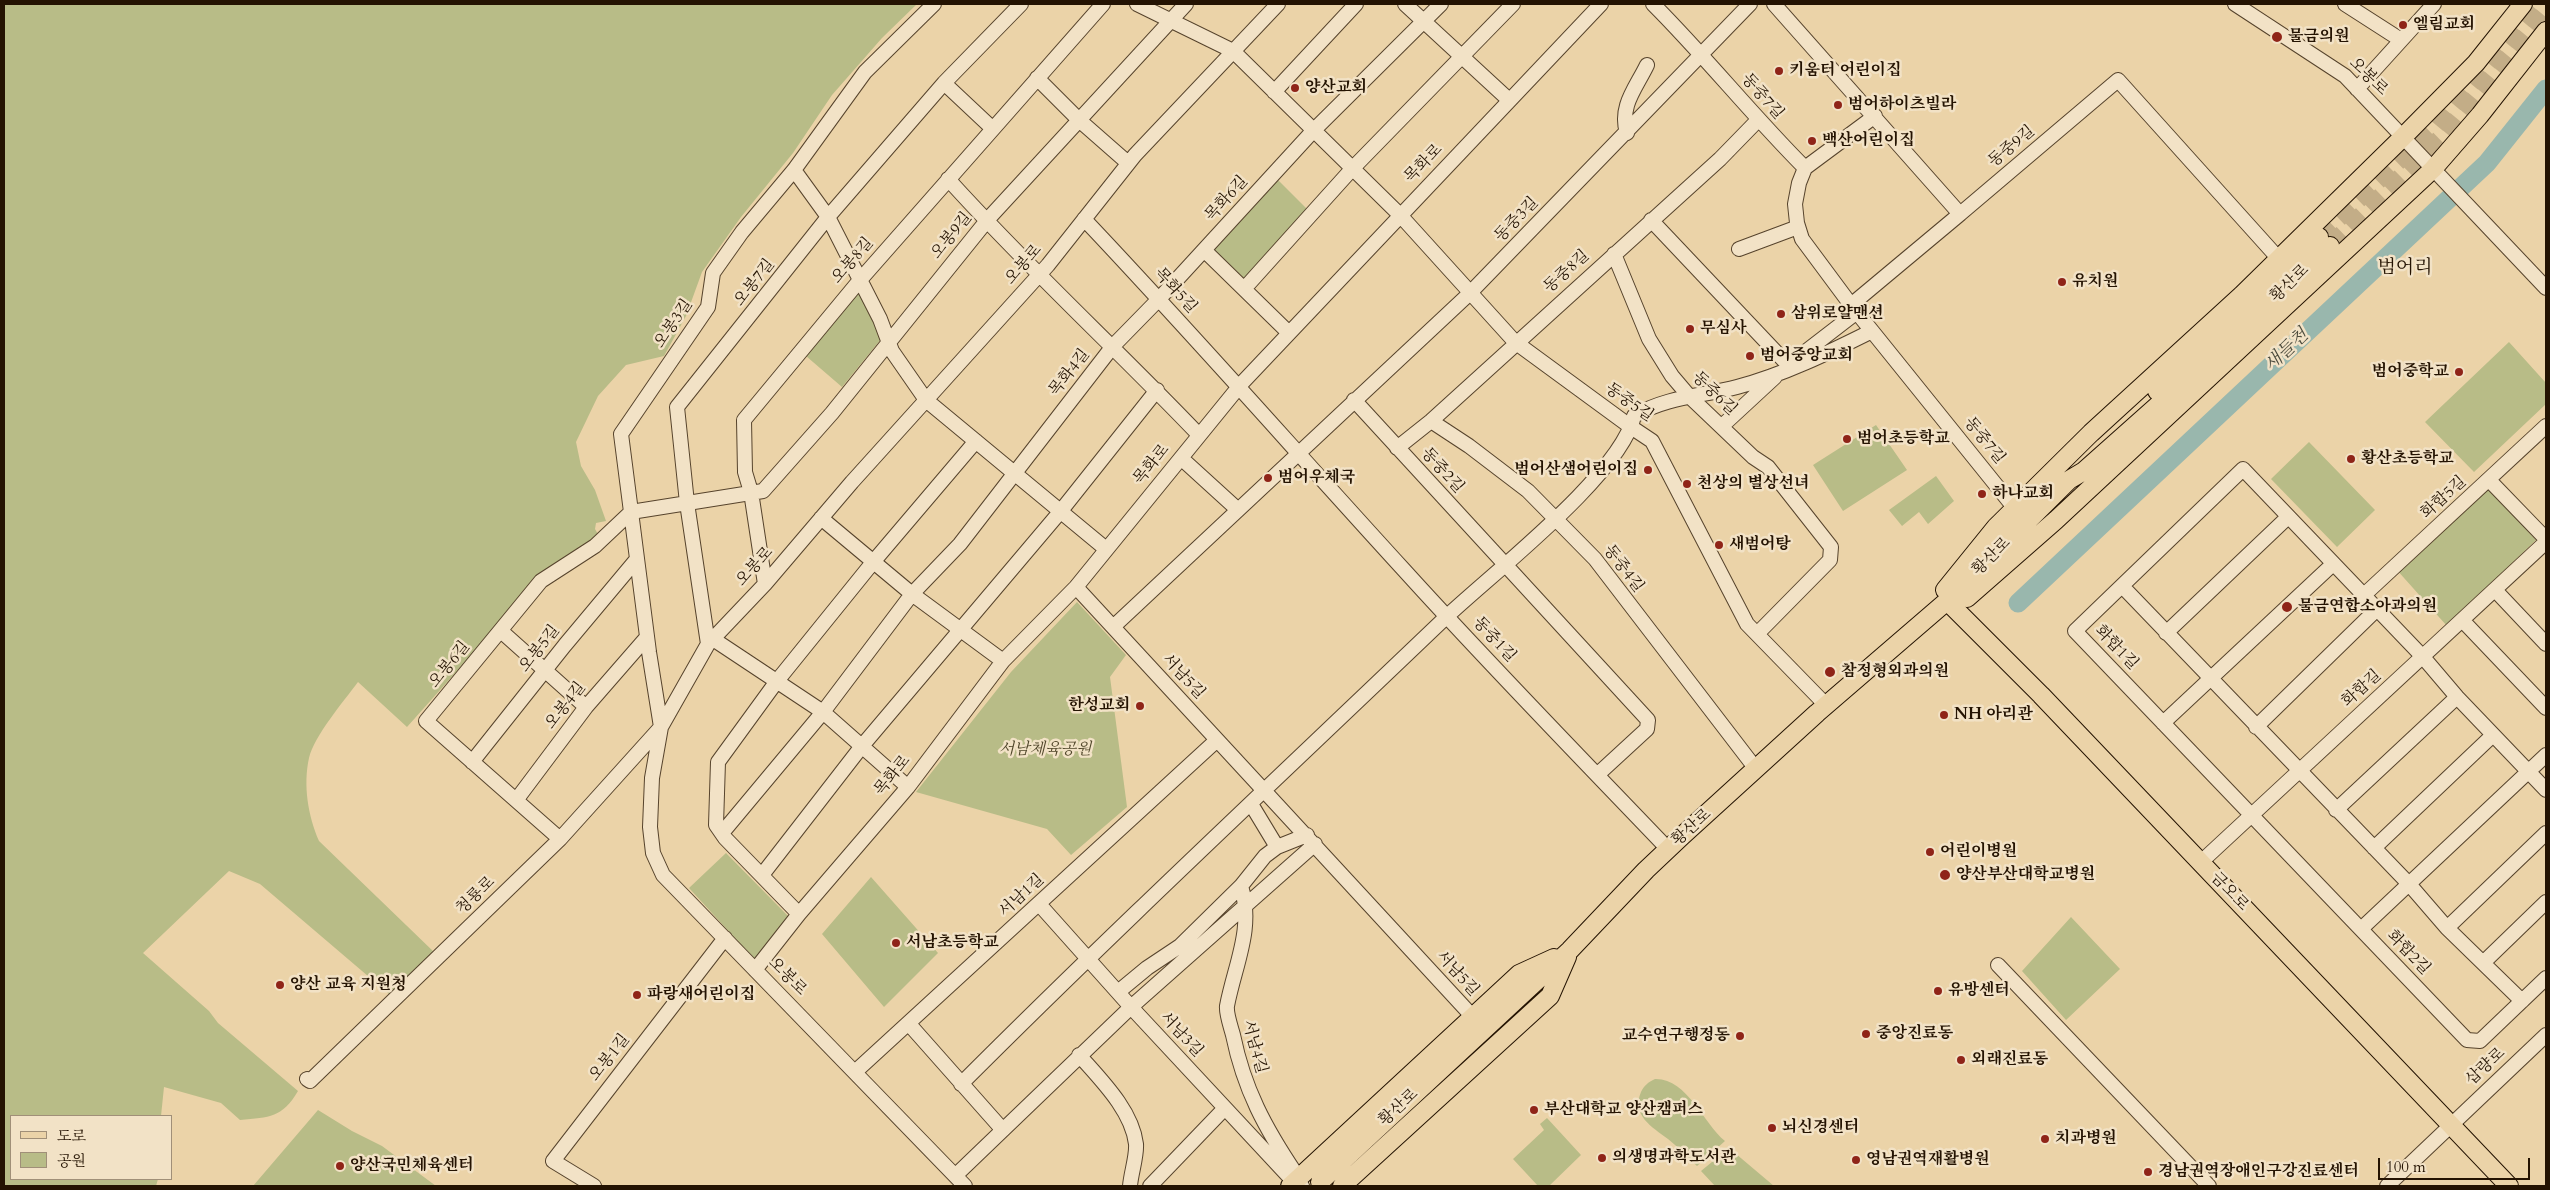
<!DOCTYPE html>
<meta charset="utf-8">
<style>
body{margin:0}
#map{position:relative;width:2550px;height:1190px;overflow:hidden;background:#ebd3a8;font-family:Cardo,"Noto Serif KR",serif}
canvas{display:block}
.frame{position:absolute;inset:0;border:5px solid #241302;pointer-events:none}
.legend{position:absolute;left:10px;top:1115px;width:162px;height:65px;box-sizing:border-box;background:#f2e2c6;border:1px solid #a08f78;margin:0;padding:6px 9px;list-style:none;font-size:15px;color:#241302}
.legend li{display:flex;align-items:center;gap:10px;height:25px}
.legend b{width:25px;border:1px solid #a08f78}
.scale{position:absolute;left:2378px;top:1158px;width:152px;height:22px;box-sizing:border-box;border:2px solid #241302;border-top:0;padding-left:6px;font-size:15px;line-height:18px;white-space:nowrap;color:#241302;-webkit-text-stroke:4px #f2e2c6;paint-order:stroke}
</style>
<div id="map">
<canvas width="2550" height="1190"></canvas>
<div class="frame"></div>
<ul class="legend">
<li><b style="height:6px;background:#ebd3a8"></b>도로</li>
<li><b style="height:14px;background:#b8bc87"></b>공원</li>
</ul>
<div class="scale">100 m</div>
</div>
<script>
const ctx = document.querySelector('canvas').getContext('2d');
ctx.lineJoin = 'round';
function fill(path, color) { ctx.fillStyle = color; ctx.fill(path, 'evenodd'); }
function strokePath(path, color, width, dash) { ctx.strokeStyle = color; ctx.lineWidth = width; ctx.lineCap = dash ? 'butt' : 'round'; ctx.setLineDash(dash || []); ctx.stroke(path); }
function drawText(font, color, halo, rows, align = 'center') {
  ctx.font = font + ' Cardo,"Noto Serif KR",serif'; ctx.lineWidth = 5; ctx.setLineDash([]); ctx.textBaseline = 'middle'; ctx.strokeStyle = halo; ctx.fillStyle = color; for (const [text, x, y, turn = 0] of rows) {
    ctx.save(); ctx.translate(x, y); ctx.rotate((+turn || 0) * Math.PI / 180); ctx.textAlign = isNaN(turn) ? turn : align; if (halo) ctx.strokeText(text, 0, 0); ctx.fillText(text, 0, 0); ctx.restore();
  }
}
const green = new Path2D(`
 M4,4h913l-35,34 -50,57 -39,58 -52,64 -39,55 -16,44 -22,40 -38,9 -28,31 -22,46 5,24 14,24 11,31 -10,2 -1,6 4,7 -50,32 -142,159 -49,-45c-14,19 -44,54 -49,76 -6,27 -1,58 10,83l116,112 -46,41 -129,-110 -31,-13 -86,82 66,58 9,12 80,68c-16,27 -28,26 -58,29l-19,-17 -57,-16 -3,29h-150v63h147l-2,7h-152z
 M1276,178l33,33 -66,71 -33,-33z
 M859,292l23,46 -40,49 -36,-31z
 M2509,342l37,41v21l-72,68 -49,-50z
 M1876,425l31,45 -64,41 -30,-46z
 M2309,442l66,68 -38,37 -66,-68z
 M1936,476l18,25 -26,23 -9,-12 -17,14 -13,-16z
 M2487,487l49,53 -89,86 -51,-57z
 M1077,602l49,53 -16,22 17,130 -56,48 -24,-26 -131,-37 95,-120z
 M726,853l62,63 -33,44 -66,-72z
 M871,877l67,76 -54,54 -62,-73z
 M2071,917l49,52 -54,51 -44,-49z
 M1655,1079c32,-1 48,44 70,62l-28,25c-10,-9 -19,-19 -29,-27 -16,-12 -37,-24 -27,-47 3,-6 7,-10 14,-13z
 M318,1110l34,21 30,15 54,40h-183z
 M1547,1118l34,37 -32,31h-11l-25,-27 31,-29 -4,-6z
 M1729,1148l45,38h-59l-14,-15z`);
const river = new Path2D(`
 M2018,603l469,-440 59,-74`);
const majorTunnel = new Path2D(`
 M2319,237l117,-112 101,-121
 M2330,246l116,-113 100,-121`);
const minor = new Path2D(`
 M1137,4l96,47 167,164 115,127 116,85 21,14 95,183 79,81
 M1405,4l104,96
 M1653,4c53,53 99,111 152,164
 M1774,4l186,210 158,-134 161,179
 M2235,4l110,72 201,212
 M2345,4l56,36
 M1037,78l42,42 49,43
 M944,83l49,46
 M2357,89l77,-85
 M1274,92l82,-88
 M1627,133c-8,-27 9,-45 20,-68
 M1805,168l-6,15 -4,21 2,19 5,16 49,66 170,211
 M1805,168l70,-52
 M794,170l34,47 52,102 12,32 34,49 180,149
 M948,179c80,89 169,170 251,256
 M1084,219c109,115 213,234 320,351 86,95 176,187 264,279
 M1651,220l140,148
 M1739,249l59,-22
 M1204,250l85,83
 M1614,254l35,85 23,37 17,20 64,61 15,10 63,80 -1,13 -73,74
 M1244,289l108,-120 161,-165
 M1851,305l109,-91
 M1796,359l61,-47
 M1354,400l294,320 -1,9 -50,46
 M1431,421l38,25 59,45 67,68 161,210
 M1722,426l53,-49
 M1397,448l34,-27 289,-262 38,-39
 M1181,458l56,51
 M2489,480l57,59
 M821,518l91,76 91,67
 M765,584l-14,-92 -6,-20 -1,-52 116,-140 243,-276
 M2122,586l287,298 38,44 75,73
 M1076,587l397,430
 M2495,590l51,54
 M2364,595l182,-169
 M2463,621l83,87
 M1113,627l356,-333 281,-290
 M501,631l85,76
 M2166,633l122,-116
 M713,639l110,73 85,75
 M708,644l-21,-141 -10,-96 151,-190 116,-134 77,-79
 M2163,723l170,-159
 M2256,727l120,-117
 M472,762l93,-117 72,-86
 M2546,790l-89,-93 -34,-40 -180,-188 -168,162 392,409 13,1 66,-63
 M517,799l69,-92 61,-70
 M1251,804l26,43
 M2336,810l121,-113
 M722,833l101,-121 89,-118 48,-50 153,-198 46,-47 154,-168 128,-127
 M560,839l-134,-118 115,-140 54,-35 36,-34 132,-21 69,-78 157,-195 197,-214
 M2374,848l119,-113
 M2201,862l345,-320
 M762,875l100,-129 198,-234 97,-122
 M1241,886c13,43 -6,78 -14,120 -1,8 4,21 6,29 11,54 32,93 63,139
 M1039,904l92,103 163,175 8,4
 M799,914l-74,-76 -9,-13 2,-63 59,-81 97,-120 102,-120
 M2447,928l99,-95
 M2361,929l185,-174
 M2484,962l62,-60
 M1998,965l211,221
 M755,970l44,-56 109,-127 95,-126 73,-74 166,-204 359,-379
 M1118,992l29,-24 33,-22 61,-60 24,-30 12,-9 30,-12
 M909,1024l93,105
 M1079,1055c21,24 53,55 57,89 1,12 -5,29 -6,42
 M856,1071l361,-331
 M307,1079l3,2 250,-242 101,-112 -12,-75 -28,-218 87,-127 5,-34 29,-41 52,-62 71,-98 69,-68
 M961,1084c158,-158 321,-310 482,-464 47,-45 178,-145 191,-204 32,-19 68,-20 103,-29 46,-12 93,-35 135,-56
 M956,1175l175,-168 184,-163
 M594,1186l-41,-25 172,-223
 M965,1186l-302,-311 -10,-22 -3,-26 2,-49 9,-51 47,-83 57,-60 87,-102 196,-217 87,-110 143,-151
 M1150,1186l75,-78
 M2387,1186l159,-151`);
const major = new Path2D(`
 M2157,391l162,-154
 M1945,590l51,-63 95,-94 151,-138 161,-158 73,-74 47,-59
 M1967,598l89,-78 377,-351 47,-54 66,-84
 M1947,601l94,94 468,491
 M1320,1182l250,-232 76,-80 36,-34 135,-123 130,-112 122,-121 15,-9 136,-121 110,-104
 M1290,1186l229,-212 35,-16
 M1342,1186l208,-190 17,-39`);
const markers = [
 [2403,25,5,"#8f2418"],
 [2277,37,6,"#8f2418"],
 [1779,71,5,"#8f2418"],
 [1295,88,5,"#8f2418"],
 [1838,105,5,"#8f2418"],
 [1812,141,5,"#8f2418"],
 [2062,282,5,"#8f2418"],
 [1781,314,5,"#8f2418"],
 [1690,329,5,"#8f2418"],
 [1750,356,5,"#8f2418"],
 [2459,372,5,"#8f2418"],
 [1847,439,5,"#8f2418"],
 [2351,459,5,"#8f2418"],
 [1648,470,5,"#8f2418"],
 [1268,478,5,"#8f2418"],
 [1687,484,5,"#8f2418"],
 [1982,494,5,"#8f2418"],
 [1719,545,5,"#8f2418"],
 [2287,607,6,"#8f2418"],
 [1830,672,6,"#8f2418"],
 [1140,706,5,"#8f2418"],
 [1944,715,5,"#8f2418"],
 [1930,852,5,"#8f2418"],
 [1945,875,6,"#8f2418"],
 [896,943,5,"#8f2418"],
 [280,985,5,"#8f2418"],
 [1938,991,5,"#8f2418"],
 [637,995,5,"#8f2418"],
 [1866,1034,5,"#8f2418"],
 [1740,1036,5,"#8f2418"],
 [1961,1060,5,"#8f2418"],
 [1534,1110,5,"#8f2418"],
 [1772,1128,5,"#8f2418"],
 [2045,1139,5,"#8f2418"],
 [1602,1158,5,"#8f2418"],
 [1856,1160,5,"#8f2418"],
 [340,1166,5,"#8f2418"],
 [2148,1172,5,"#8f2418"]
];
const poiNames = [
 ["엘림교회",2413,25],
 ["물금의원",2288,37],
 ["키움터 어린이집",1789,71],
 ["양산교회",1305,88],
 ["범어하이츠빌라",1848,105],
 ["백산어린이집",1822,141],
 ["유치원",2072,282],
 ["삼위로얄맨션",1791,314],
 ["무심사",1700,329],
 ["범어중앙교회",1760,356],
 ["범어중학교",2449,372,"right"],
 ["범어초등학교",1857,439],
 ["황산초등학교",2361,459],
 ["범어산샘어린이집",1638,470,"right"],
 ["범어우체국",1278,478],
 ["천상의 별상선녀",1697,484],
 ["하나교회",1992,494],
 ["새범어탕",1729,545],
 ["물금연합소아과의원",2298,607],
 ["참정형외과의원",1841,672],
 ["한성교회",1130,706,"right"],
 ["NH 아리관",1954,715],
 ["어린이병원",1940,852],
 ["양산부산대학교병원",1956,875],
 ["서남초등학교",906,943],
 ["양산 교육 지원청",290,985],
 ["유방센터",1948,991],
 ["파랑새어린이집",647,995],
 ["중앙진료동",1876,1034],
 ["교수연구행정동",1730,1036,"right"],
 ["외래진료동",1971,1060],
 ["부산대학교 양산캠퍼스",1544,1110],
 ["뇌신경센터",1782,1128],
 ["치과병원",2055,1139],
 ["의생명과학도서관",1612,1158],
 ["영남권역재활병원",1866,1160],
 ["양산국민체육센터",350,1166],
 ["경남권역장애인구강진료센터",2158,1172]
];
const streetNames = [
 ["오봉로",2368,77,44],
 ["동중7길",1762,97,49],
 ["동중9길",2012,147,-40],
 ["목화로",1424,164,-46],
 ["목화6길",1227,199,-48],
 ["동중3길",1517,220,-46],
 ["오봉9길",952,236,-51],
 ["오봉8길",853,261,-49],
 ["오봉로",1024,265,-49],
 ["동중8길",1567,272,-42],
 ["오봉7길",755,283,-52],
 ["황산로",2290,284,-44],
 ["목화5길",1175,291,48],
 ["오봉3길",674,324,-56],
 ["목화4길",1070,373,-52],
 ["동중6길",1714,394,44],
 ["동중5길",1629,403,35],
 ["동중7길",1984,441,51],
 ["목화로",1152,465,-51],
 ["동중2길",1442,471,48],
 ["화합5길",2444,498,-42],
 ["황산로",1992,557,-45],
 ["오봉로",755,567,-48],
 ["동중4길",1623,569,53],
 ["동중1길",1494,640,47],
 ["화합1길",2116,648,46],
 ["오봉5길",540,649,-52],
 ["오봉6길",450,665,-51],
 ["서남5길",1183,677,47],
 ["화합길",2362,689,-42],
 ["오봉4길",566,706,-52],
 ["목화로",893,776,-51],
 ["황산로",1692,828,-42],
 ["금오로",2229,892,46],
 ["청룡로",476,896,-44],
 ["서남1길",1022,896,-43],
 ["화합2길",2408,953,46],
 ["서남5길",1457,974,48],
 ["오봉로",787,977,45],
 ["서남3길",1181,1035,47],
 ["서남4길",1254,1047,75],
 ["오봉1길",610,1058,-52],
 ["삽량로",2486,1067,-43],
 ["황산로",1399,1108,-43]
];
const parkNames = [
 ["서남체육공원",1045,750]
];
const waterNames = [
 ["새들천",2287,351,-43]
];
const quarterNames = [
 ["범어리",2405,269]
];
fill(green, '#b8bc87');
strokePath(river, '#99b7ad', 19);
strokePath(majorTunnel, '#c3ad87', 18, [18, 9]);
strokePath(minor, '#56432c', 16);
strokePath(major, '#241302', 20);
strokePath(minor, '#f2e2c6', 14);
strokePath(major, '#ebd3a8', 18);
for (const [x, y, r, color] of markers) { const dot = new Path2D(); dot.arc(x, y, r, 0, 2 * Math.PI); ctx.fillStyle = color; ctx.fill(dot); strokePath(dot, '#f2e2c6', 2); }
drawText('bold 16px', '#241302', '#f2e2c6', poiNames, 'left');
drawText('16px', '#241302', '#f2e2c6', streetNames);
drawText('italic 16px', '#50462a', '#f2e2c6', parkNames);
drawText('italic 18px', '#4d4c3e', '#f2e2c6', waterNames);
drawText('19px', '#241302', '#f2e2c6', quarterNames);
</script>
